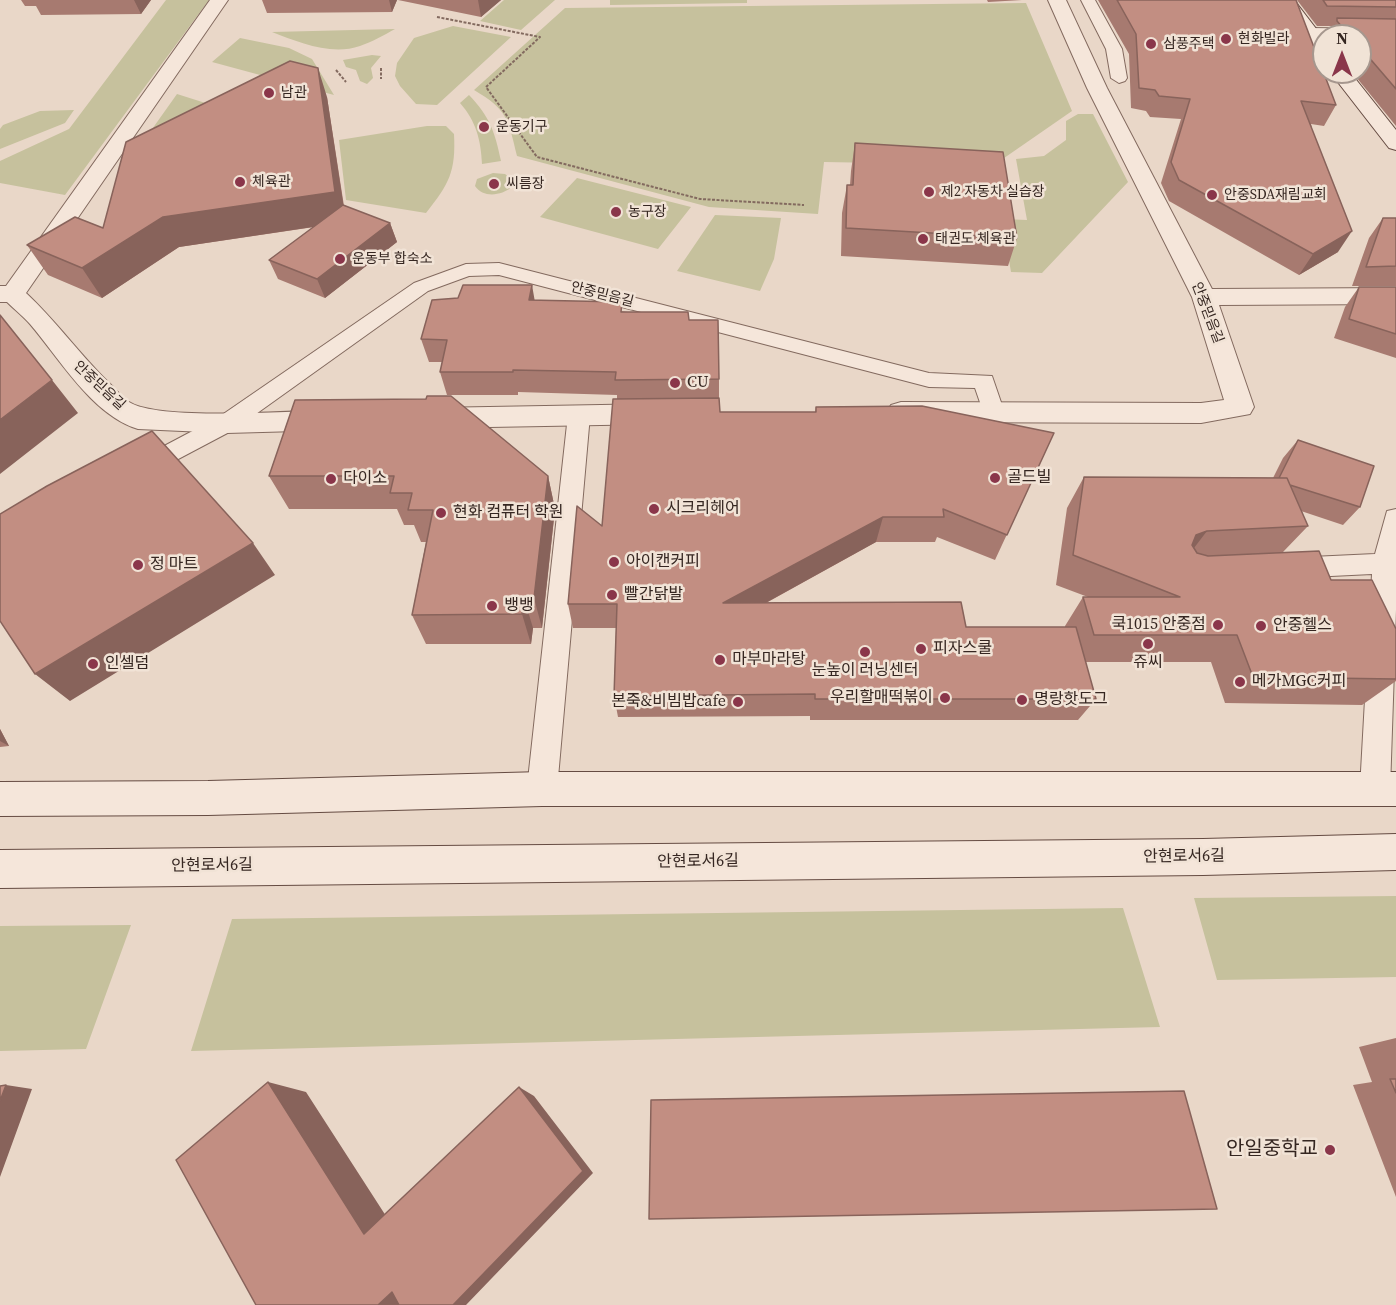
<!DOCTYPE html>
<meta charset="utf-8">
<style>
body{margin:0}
#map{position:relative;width:1396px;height:1305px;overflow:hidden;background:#e9d7c8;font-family:"Source Serif 4",serif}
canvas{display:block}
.north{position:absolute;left:1312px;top:24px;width:60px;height:60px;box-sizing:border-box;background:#f1e3d6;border:2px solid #a6978e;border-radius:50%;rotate:0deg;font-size:16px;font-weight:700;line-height:24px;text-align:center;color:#352621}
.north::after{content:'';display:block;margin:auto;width:21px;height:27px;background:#8a364a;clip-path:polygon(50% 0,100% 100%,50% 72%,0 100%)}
</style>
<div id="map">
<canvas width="1396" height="1305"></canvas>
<div class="north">N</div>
</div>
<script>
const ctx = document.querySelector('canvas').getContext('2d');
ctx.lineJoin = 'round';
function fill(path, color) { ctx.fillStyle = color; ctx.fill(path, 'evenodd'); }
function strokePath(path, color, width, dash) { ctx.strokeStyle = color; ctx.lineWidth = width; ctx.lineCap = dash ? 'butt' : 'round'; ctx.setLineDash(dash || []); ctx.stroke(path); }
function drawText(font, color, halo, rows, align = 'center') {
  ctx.font = font + ' "Source Serif 4","Noto Sans KR",serif'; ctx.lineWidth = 5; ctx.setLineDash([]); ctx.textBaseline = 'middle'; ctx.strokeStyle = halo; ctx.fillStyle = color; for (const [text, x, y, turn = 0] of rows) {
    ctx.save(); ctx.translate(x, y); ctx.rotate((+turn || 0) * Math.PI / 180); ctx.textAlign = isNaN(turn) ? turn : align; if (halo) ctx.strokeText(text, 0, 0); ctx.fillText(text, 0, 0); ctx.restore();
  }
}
const green = new Path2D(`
 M166,0h43l-144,195 -65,-12v-22l69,-32z
 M504,0h51l-34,30 -41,-9z
 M610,0h137v3l-137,2z
 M1026,3l46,108 -78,54 -170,-3 -6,52 -109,-7 -192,-51c-9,-37 -9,-46 -43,-66l91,-82z
 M453,26l58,11 -74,68 -21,-1 -16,-18 -5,-10 2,-13 17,-25z
 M395,29c-11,6 -23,13 -35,17 -29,10 -62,-4 -88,-14z
 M240,38l49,10 23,11 22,36 -122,-33z
 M372,55l9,1 -10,12 2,10 -6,6 -7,-3 -4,-11 -10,-3 -3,-7z
 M177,94l101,32 -150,37z
 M469,95c21,22 26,37 32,66l-19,3c-1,-24 -6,-43 -22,-61z
 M74,110l-9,13 -65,26v-20l3,-4 37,-14z
 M1078,114h15l35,68 -86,91 -31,-1 -9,-53 25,1 -11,-61 28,-3 22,-16v-19z
 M427,126h19l8,8c2,38 -5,50 -28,79l-80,-13 -7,-60z
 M493,173l12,1 8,6 -1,7c-11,9 -29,11 -37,-1l2,-7z
 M577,178l114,29 -33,42 -118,-32z
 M715,215l66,3 -7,41 -14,32 -83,-20z
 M1396,896v81l-179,3 -23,-82z
 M1123,908l37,119 -969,24 41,-132z
 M131,925l-45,124 -86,2v-125z`);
const path = new Path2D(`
 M437,17l103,20 -54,50 51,70 163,42 104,6
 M381,68v11
 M336,70l10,12`);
const lane = new Path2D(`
 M1081,0h14l27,49 5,29 -2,3 -6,2 -8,-5 -5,-29z
 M1309,28l87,1v8l-92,-2 -2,-3z
 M499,263l430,110 63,3 12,35 -3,6 -8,2 -8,-2 -10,-29 -46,-1 -430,-112 -30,1 -41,15 -193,138 -87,46 -8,3 -8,-3 -4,-6 4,-6 87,-46 195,-134 52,-19z
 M579,407l8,2 3,6 -33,374 -5,10 -10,4 -10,-4 -5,-10 41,-374 3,-6z
 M1396,509v101l-6,179 -5,10 -10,4 -10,-4 -5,-10 12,-215 -82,4 -9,-3 -4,-7 4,-7 9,-3 85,-4 12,-43z`);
const street = new Path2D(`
 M210,0h18l-202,293c29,27 52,59 80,87 8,7 15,17 23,22 29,19 164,9 204,8l10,3 4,7 -4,7 -10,3 -106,3 -89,-4c-46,-14 -78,-70 -108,-105 -7,-8 -16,-15 -23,-22h-7v-16h6z
 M1048,0h18l41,88 105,201 184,-1v16l-177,1 35,102 -4,7 -49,9 -300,-1 -10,-3 -4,-7 4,-7 10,-3 300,1 23,-3 -32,-103 -105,-209z
 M657,404l10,3 4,7 -4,7 -10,3 -224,4 -10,-3 -4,-7 4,-7 10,-3z`);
const secondary = new Path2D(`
 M1276,0h18l30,39v18l-7,-2z
 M1330,72h20l46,58v20l-7,-2z
 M542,772h854v34h-854l-334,9 -208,1v-34l208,-1z
 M1396,834v36l-193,5 -1203,13v-38l1203,-11z`);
const wall = new Path2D(`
 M21,0h130l-10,14 -100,1 -5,-9h-11z
 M262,0h135l-5,12 -125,1z
 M398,0h103l-20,17z
 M987,0h35l-34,2z
 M1098,0h198l40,105 -12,21 -13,-2 27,128 -39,23 -130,-74 -8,-18 20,-64 -31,-2 -4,-6 -15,-3 -2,-54z
 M1297,0h99v126l-44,-54h8v-36h-33l5,-10h-15z
 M327,97l17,109 46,17 7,19 -72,56 -47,-19 -9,-19 45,-33 -135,20 -77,51 -54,-23 -21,-30 76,-17z
 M855,143l162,95 -9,28 -167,-10 1,-43 5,-28h3l1,-14z
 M1383,218h13v68h-44l17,-48z
 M1359,287h37v71l-62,-20 11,-31z
 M535,300l154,20 30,59v19l1,14h95l1,-5 238,26 -59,127 -58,-23 -2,5h-59l-110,61 200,24h99v-1l18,-29h5l-32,-12 11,-77 17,-31 189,1 10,-20 15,-18 62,67 -17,18 -42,-14 7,15 -25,26 48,28 65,49v52l-34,24 -137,-2 -14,-41h-126l11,37 -18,21h-268v-4l-192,1 -4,-21 2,-68h-43l-5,-24 34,-78 15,-127v-4l-99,-3v3h-71l-7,-23 2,-10h-13l-8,-23z
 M295,400l253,76 7,33 -13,119h-9l-2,16h-105l-14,-29 14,-73h-5l-7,-17h-10l-7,-16h-108l-20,-33z
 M0,729l9,17 -9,1z
 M1396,1038v159l-43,-112 19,-3 -13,-35z`);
const shadedWall = new Path2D(`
 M134,0h17l-10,14z
 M389,0h8l-5,12z
 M478,0h23l-20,17z
 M318,68l9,29 19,125 -167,25 -77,51 -20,-30 81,-51z
 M390,223l7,19 -72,56 -8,-19z
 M1352,231l-14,21 -39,23 14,-21z
 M532,285l4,23 -7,-8z
 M52,380l26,33 -78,61v-54z
 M548,476l7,33 -13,119 -8,-30z
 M883,517l-7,25 -154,85 1,-24z
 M1207,531l-23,30 12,-26z
 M253,543l22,32 -205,126 -35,-27z
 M524,598l9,30 -2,16 -9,-30z
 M0,729l9,17 -9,-5z
 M268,1082l38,10 89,138 -31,4z
 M6,1085l26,4 -32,88v-76z
 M519,1087l15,9 59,77 -127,132h-13z
 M421,1282l-22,23h-21l14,-13z`);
const building = new Path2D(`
 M1117,0h179l40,105 -35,-4 51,130 -39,23 -134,-74 -8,-18 19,-63 -31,-3 -4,-6 -16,-2 -3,-54z
 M1323,0h73v7l-69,-1z
 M1337,18l59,1v70l-36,-42v-11h-10l-13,-15z
 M290,61l28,7 17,124 -172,25 -81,51 -55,-23 48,-28 28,11 23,-86z
 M855,143l148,9 14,86 -171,-10 1,-43h6z
 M343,205l47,18 -73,56 -48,-19z
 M1383,218h13v48l-30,1z
 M463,285h69l-3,15 93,2 -1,10h67l1,8h29l1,59 -104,1 1,-8 -103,-2v2h-73l7,-32 -26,-1 11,-39 26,-2z
 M1359,287h37v47l-47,-15z
 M0,315l52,65 -52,40z
 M427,396h24l97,80 -14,122h-10l-2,16 -110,1 21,-105h-25l4,-17h-22l4,-17h-125l26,-76 131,-1z
 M719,398l1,14h96v-5l106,-1 132,27 -47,102 -64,-26 1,8h-61l-160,86 238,-1 5,25h110l20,72h-281v-5l-201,2 3,-92h-49l9,-98 25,20 11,-127z
 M152,431l101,112 -218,131 -35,-53v-107l47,-28z
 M1298,440l76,26 -14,41 -70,-22 -3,-7h-8z
 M1084,477l203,1 21,48 -101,5 -11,4 -4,10 5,8 11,3 111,-5 12,29h41l24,49v50l-143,-2 -16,-42h-143l-11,-38h97l-107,-42z
 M1390,1079h6v14z
 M268,1082l96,152 155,-147 64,84 -130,134h-54l-7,-13 -14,13h-122l-80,-145z
 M6,1085l-6,16v-15z
 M1184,1091l33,118 -568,10 2,-119z`);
const markers = [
 [1226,39,6,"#8a364a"],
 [1151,44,6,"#8a364a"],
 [269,93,6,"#8a364a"],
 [484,127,6,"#8a364a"],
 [240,182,6,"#8a364a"],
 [494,184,6,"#8a364a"],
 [929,192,6,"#8a364a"],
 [1212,195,6,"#8a364a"],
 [616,212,6,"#8a364a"],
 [923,239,6,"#8a364a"],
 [340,259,6,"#8a364a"],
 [675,383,6,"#8a364a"],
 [995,478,6,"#8a364a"],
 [331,479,6,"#8a364a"],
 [654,509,6,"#8a364a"],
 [441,513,6,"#8a364a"],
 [614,562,6,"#8a364a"],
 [138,565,6,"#8a364a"],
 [612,595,6,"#8a364a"],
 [492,606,6,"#8a364a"],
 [1218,625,6,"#8a364a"],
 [1261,626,6,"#8a364a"],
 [1148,644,6,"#8a364a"],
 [921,649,6,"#8a364a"],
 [865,652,6,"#8a364a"],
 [720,660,6,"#8a364a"],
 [93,664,6,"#8a364a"],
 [1240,682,6,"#8a364a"],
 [945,698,6,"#8a364a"],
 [1022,700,6,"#8a364a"],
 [738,702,6,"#8a364a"],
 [1330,1150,6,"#8a364a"]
];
const farPoinames = [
 ["현화빌라",1238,39],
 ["삼풍주택",1163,44],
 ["남관",281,93],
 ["운동기구",496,127],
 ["체육관",252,182],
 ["씨름장",506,184],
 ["제2 자동차 실습장",941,192],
 ["안중SDA재림교회",1224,195],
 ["농구장",628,212],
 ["태권도 체육관",935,239],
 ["운동부 합숙소",352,259]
];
const farStreetnames = [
 ["안중믿음길",602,295,14],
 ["안중믿음길",1207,313,69],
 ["안중믿음길",99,386,43]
];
const poiNames = [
 ["CU",687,383],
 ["골드빌",1007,478],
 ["다이소",343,479],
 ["시크리헤어",666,509],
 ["현화 컴퓨터 학원",453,513],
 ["아이캔커피",626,562],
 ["정 마트",150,565],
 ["빨간닭발",624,595],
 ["뱅뱅",504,606],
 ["쿡1015 안중점",1206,625,"right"],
 ["안중헬스",1273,626],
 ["피자스쿨",933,649],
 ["마부마라탕",732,660],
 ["쥬씨",1148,663,"center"],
 ["인셀덤",105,664],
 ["눈높이 러닝센터",865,671,"center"],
 ["메가MGC커피",1252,682],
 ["우리할매떡볶이",933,698,"right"],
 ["명랑핫도그",1034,700],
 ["본죽&비빔밥cafe",726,702,"right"]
];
const streetNames = [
 ["안현로서6길",1184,857,-1],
 ["안현로서6길",698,862,-1],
 ["안현로서6길",212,866,-1]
];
const nearPoinames = [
 ["안일중학교",1318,1150]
];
fill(green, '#c6c19d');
strokePath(lane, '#836a5f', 2);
strokePath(street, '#836a5f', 2);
strokePath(secondary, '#654b42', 2);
strokePath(path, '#836a5f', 2, [3, 1.5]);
fill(lane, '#f5e6da');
fill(street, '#f5e6da');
fill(secondary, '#f5e6da');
fill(wall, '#a77a70');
fill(shadedWall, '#88635b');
fill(building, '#c28e82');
strokePath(building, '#88635b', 1.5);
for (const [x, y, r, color] of markers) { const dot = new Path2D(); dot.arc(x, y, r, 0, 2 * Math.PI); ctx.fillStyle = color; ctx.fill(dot); strokePath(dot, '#f1e3d6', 2); }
drawText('14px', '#352621', '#f1e3d6', farPoinames, 'left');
drawText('14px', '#352621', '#f1e3d6', farStreetnames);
drawText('16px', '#352621', '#f1e3d6', poiNames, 'left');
drawText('16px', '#352621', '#f1e3d6', streetNames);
drawText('20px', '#352621', '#f1e3d6', nearPoinames, 'right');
</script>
